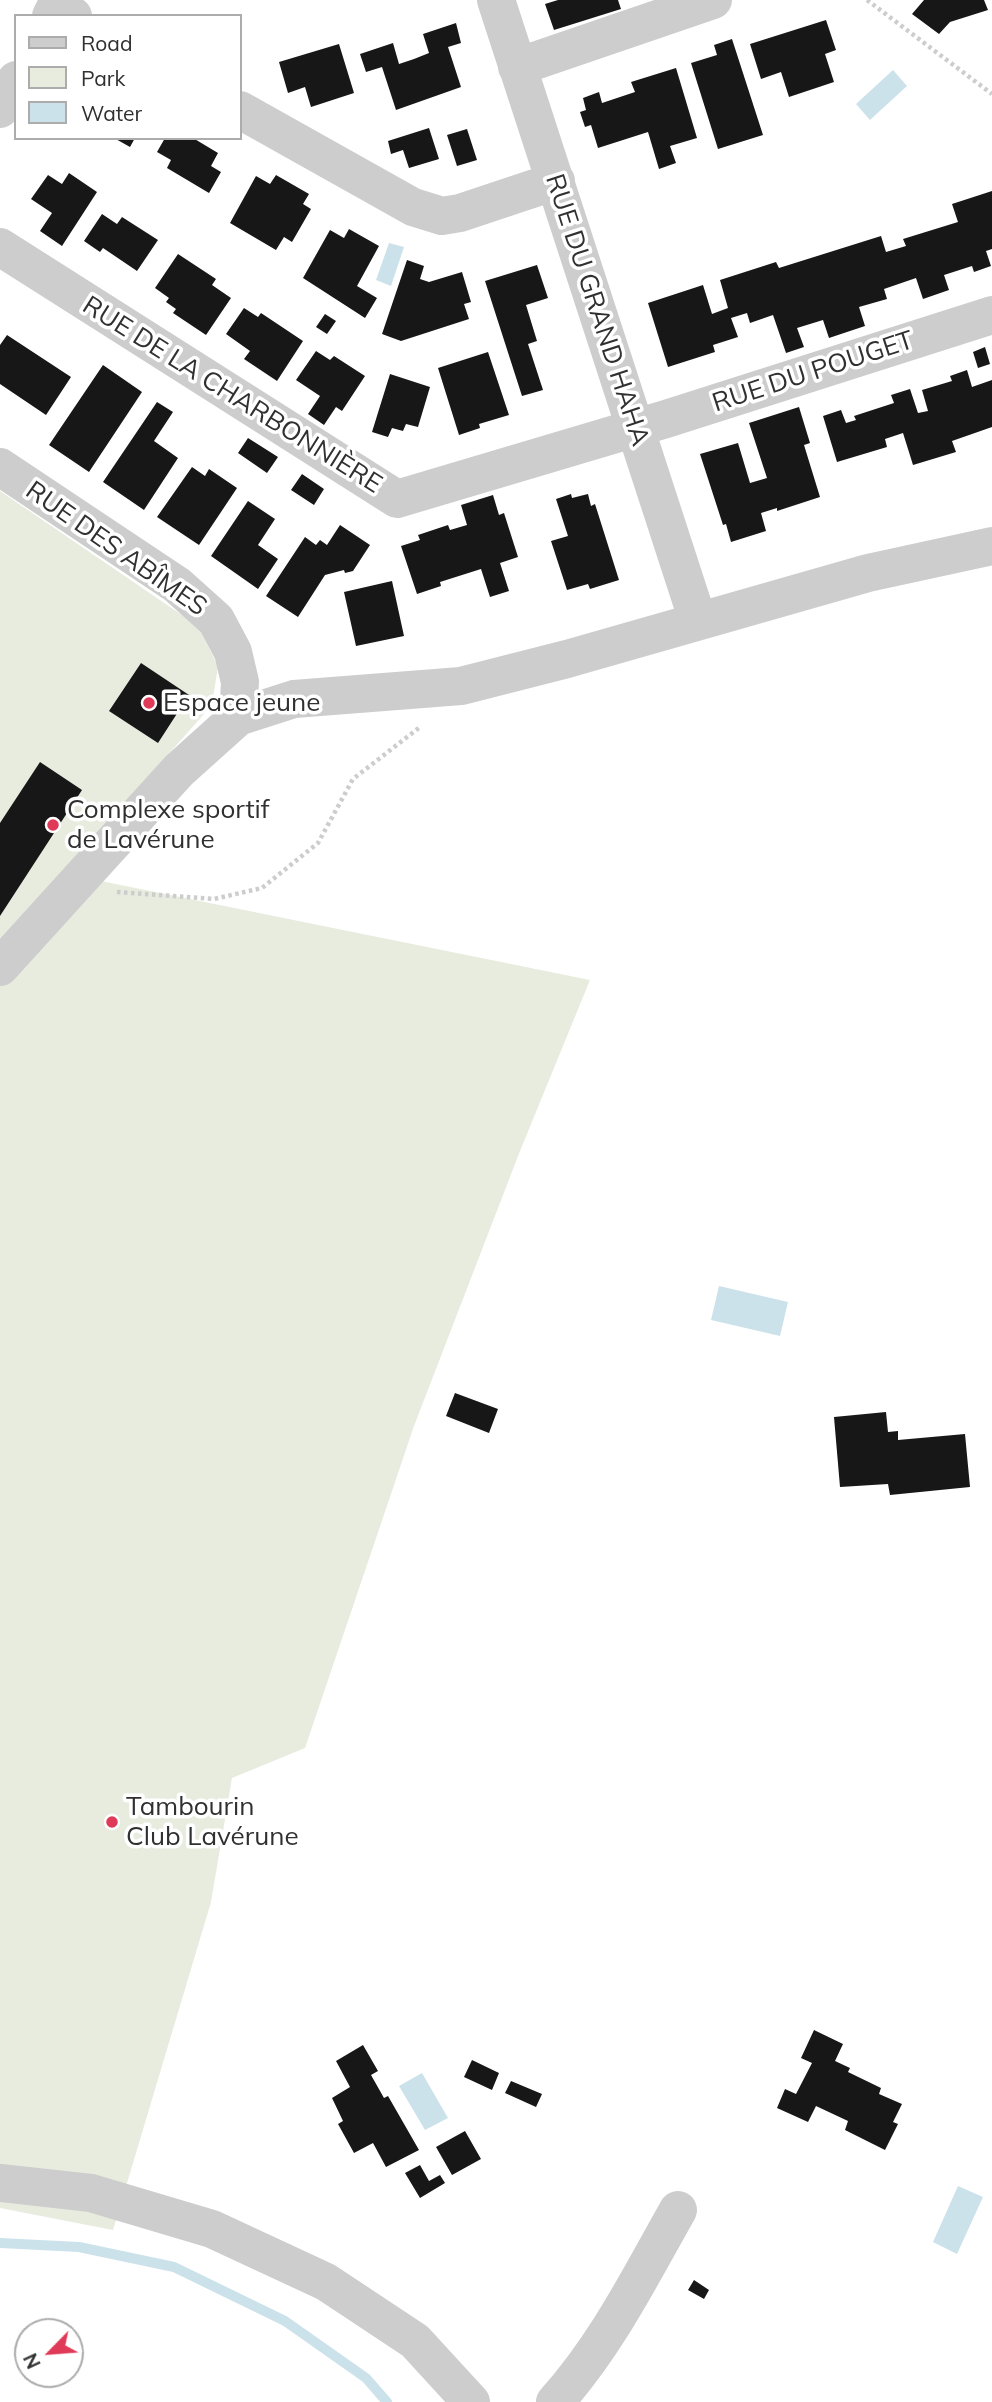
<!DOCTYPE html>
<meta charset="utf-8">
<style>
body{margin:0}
#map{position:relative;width:992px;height:2402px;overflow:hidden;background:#fff;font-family:Mulish,sans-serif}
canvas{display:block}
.legend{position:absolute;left:14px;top:14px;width:228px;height:126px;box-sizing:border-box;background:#fff;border:2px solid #acacac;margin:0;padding:9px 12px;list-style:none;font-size:21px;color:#303030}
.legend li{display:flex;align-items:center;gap:14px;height:35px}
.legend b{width:35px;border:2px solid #acacac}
.north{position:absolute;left:14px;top:2318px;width:70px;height:70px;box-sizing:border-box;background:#fff;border:2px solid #acacac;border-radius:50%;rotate:245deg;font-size:19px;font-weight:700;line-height:28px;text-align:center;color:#303030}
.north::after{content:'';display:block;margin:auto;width:24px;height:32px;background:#df3a57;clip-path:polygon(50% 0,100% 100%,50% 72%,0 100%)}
</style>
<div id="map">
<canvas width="992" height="2402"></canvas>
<ul class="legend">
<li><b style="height:9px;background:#cdcdcd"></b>Road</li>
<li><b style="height:19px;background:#e7ecdf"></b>Park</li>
<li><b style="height:19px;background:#cce2eb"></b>Water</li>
</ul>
<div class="north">N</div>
</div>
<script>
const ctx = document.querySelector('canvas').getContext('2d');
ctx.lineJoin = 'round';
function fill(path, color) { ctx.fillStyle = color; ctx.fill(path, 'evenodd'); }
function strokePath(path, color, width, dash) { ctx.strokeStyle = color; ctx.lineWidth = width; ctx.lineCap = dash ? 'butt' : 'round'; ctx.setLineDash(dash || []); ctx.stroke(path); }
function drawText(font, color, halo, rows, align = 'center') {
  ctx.font = font + ' Mulish,sans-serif'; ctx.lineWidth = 7; ctx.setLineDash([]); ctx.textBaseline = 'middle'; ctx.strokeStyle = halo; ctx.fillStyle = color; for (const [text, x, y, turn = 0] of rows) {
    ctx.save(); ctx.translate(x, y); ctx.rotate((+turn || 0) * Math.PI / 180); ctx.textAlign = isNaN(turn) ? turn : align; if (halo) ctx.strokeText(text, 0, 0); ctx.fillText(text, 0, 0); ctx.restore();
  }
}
const green = new Path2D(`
 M0,491l198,135 20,40 -6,39 -212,239z
 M91,879l499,101 -70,171 -106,275 -109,322 -73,30 -21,124 -98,328 -113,-22v-1222z`);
const water = new Path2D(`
 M893,70l14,16 -37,34 -14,-16z
 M389,243l15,4 -13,39 -15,-6z
 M719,1286l69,16 -8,34 -69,-16z
 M422,2073l26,45 -23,12 -26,-44z
 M958,2186l25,11 -26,57 -24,-12z`);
const stream = new Path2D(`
 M0,2243l79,4 95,20 111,54 81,57 21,24`);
const building = new Path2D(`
 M558,0h60l3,9 -67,21 -9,-26z
 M924,0h60l4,10 -38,12 -11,12 -27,-20z
 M826,20l10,30 -11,4 9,28 -45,15 -8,-25 -20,7 -11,-35z
 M456,23l5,20 -13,4 13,40 -65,23 -14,-43 -16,5 -6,-18 33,-11 6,21 15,-5 15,-6 -6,-19z
 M732,39l31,96 -45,14 -27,-86 26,-8 -3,-10z
 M339,44l15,49 -43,14 -6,-20 -17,6 -9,-31z
 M676,68l21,70 -27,8 6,17 -17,6 -11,-37 -50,16 -7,-23 -6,2 -5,-15 6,-2 -3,-12 16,-6 3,11 33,-11 -4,-10z
 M429,128l10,31 -30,9 -6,-18 -12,4 -3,-13z
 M467,129l10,31 -20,6 -10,-31z
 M114,138h21l-5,9z
 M165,138h28l25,15 -7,13 10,6 -12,21 -42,-25 4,-8 -14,-8z
 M69,173l28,19 -35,54 -22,-15 12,-18 -21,-14 17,-24 14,9z
 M276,175l33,19 -6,10 8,5 -19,33 -8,-5 -8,13 -46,-27 26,-47 14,8z
 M992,191v58l-6,2 5,15 -17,6 -2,-6 -28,9 5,15 -26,9 -7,-21 -32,11 3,10 -28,8 6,19 -36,12 -6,-18 -26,8 7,19 -18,6 -13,-38 -23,8 -3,-10 -16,5 7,19 -25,8 2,7 -47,15 -20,-64 55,-18 9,29 16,-6 -8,-28 56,-18 3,6 102,-32 5,16 20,-6 -3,-7 55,-17 -6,-18z
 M102,214l15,10 5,-7 36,23 -21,31 -34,-23 -3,4 -16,-11z
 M349,229l30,17 -22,40 20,12 -12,20 -62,-40 27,-48 14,8z
 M178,254l38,25 -4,6 19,13 -25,37 -33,-22 3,-4 -10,-7 3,-4 -14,-10z
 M407,260l17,6 -4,13 9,3 33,-10 9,30 -7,2 5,15 -68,22 -19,-7z
 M537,265l11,33 -22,7 11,36 -9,3 15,46 -21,6 -37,-115z
 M244,308l14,9 3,-4 42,28 -26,40 -33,-22 6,-8 -24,-17z
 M325,314l11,7 -9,13 -11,-7z
 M7,335l64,42 -25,38 -46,-31v-39z
 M985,347l5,17 -12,4 -5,-16z
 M316,351l14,9 4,-4 31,20 -23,35 -6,-4 -12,18 -16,-11 12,-18 -24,-16z
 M488,352l21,63 -30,9 1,4 -21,7 -21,-67z
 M103,365l39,27 -53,80 -40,-27z
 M967,370l5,17 20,-7v47l-40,14 4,11 -43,13 -10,-32 -18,6 2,8 -50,15 -14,-46 18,-6 5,13 10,-3 -2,-4 40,-13 -3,-8 19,-6 8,24 10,-2 -6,-21 30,-9 -2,-5z
 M390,374l40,13 -12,40 -12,-3 -3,7 -11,-3 -4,9 -16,-5z
 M157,402l16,10 -19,29 24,17 -34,52 -41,-28z
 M799,407l11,36 -6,2 16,52 -43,14v-3l-16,5 5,18 -35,11 -5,-18 -3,1 -23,-71 38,-11 12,40 17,-5 -18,-55z
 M248,438l30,19 -11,16 -29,-20z
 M192,467l13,9 4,-7 28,19 -38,57 -42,-28z
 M302,474l22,15 -10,16 -23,-15z
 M571,494l1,4 16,-4 3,12 4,-2 24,76 -29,9 -2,-5 -21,6 -16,-49 17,-5 -12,-37z
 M493,495l6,20 5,-2 14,44 -18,6 9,28 -19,6 -9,-28 -41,13 1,4 -24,8 -16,-48 19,-6 -2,-5 30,-10 2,5 17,-5 -6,-20z
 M248,501l27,18 -17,26 20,14 -20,30 -47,-33z
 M340,525l30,20 -17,26 -8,2 -1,-3 -19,5 -27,42 -32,-21 39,-59 11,8 4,-5 7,5z
 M392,581l12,55 -48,10 -12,-54z
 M141,663l48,32 -31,48 -49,-32z
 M40,762l42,28 -82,126v-93z
 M455,1393l43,16 -9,24 -43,-17z
 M886,1412l2,20 10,-1v9l67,-6 5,53 -80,8 -2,-11 -48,3 -6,-70z
 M814,2030l29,14 -8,17 15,7 -2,4 33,16 -2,6 23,10 -9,18 5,2 -13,26 -40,-20 3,-9 -32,-15 -8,16 -31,-14 8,-19 11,5 16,-31 -11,-5z
 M363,2045l15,26 -7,4 13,23 4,-2 31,54 -33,17 -13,-24 -19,10 -16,-29 5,-3 -11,-23 18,-11 -14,-26z
 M472,2060l27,13 -7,17 -28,-13z
 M511,2081l31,13 -6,13 -31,-14z
 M465,2131l16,28 -29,16 -16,-28z
 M420,2165l9,16 11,-6 5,8 -25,15 -15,-25z
 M694,2280l15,10 -5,9 -16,-9z`);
const path = new Path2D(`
 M867,0l125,94
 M117,892l97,7 48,-11 56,-45 35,-64 67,-52`);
const minor = new Path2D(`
 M496,0l202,621
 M51,16l5,-10 17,10
 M517,67l196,-67
 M0,109l16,-29
 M240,110l173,97 29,9 18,-3 96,-32
 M0,247l397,252 269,-80 326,-104
 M0,467l177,118 39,35 17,32 7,30 -2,35
 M0,967l179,-197 59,-53 56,-18 167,-13 106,-27 301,-86 124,-27
 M0,2183l91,10 121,36 114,53 89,59 56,61
 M555,2402c51,-56 86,-127 123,-192`);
const markers = [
 [149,703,7,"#df3a57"],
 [53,825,7,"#df3a57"],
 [112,1822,7,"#df3a57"]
];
const streetNames = [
 ["RUE DU GRAND HAHA",597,310,72],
 ["RUE DU POUGET",813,372,-18],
 ["RUE DE LA CHARBONNIÈRE",232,395,32],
 ["RUE DES ABÎMES",116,549,35]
];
const poiNames = [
 ["Espace jeune",163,703],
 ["Complexe sportif",67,810],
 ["de Lavérune",67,840],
 ["Tambourin",126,1807],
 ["Club Lavérune",126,1837]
];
fill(green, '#e7ecdf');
fill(water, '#cce2eb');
strokePath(stream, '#cce2eb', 10);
fill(building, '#171717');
strokePath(path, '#cdcdcd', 4.5, [3.5, 3.5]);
strokePath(minor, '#cdcdcd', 38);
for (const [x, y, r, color] of markers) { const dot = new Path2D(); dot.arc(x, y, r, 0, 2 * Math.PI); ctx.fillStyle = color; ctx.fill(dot); strokePath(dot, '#fff', 2.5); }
drawText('26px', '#303030', '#fff', streetNames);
drawText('26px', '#303030', '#fff', poiNames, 'left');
</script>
